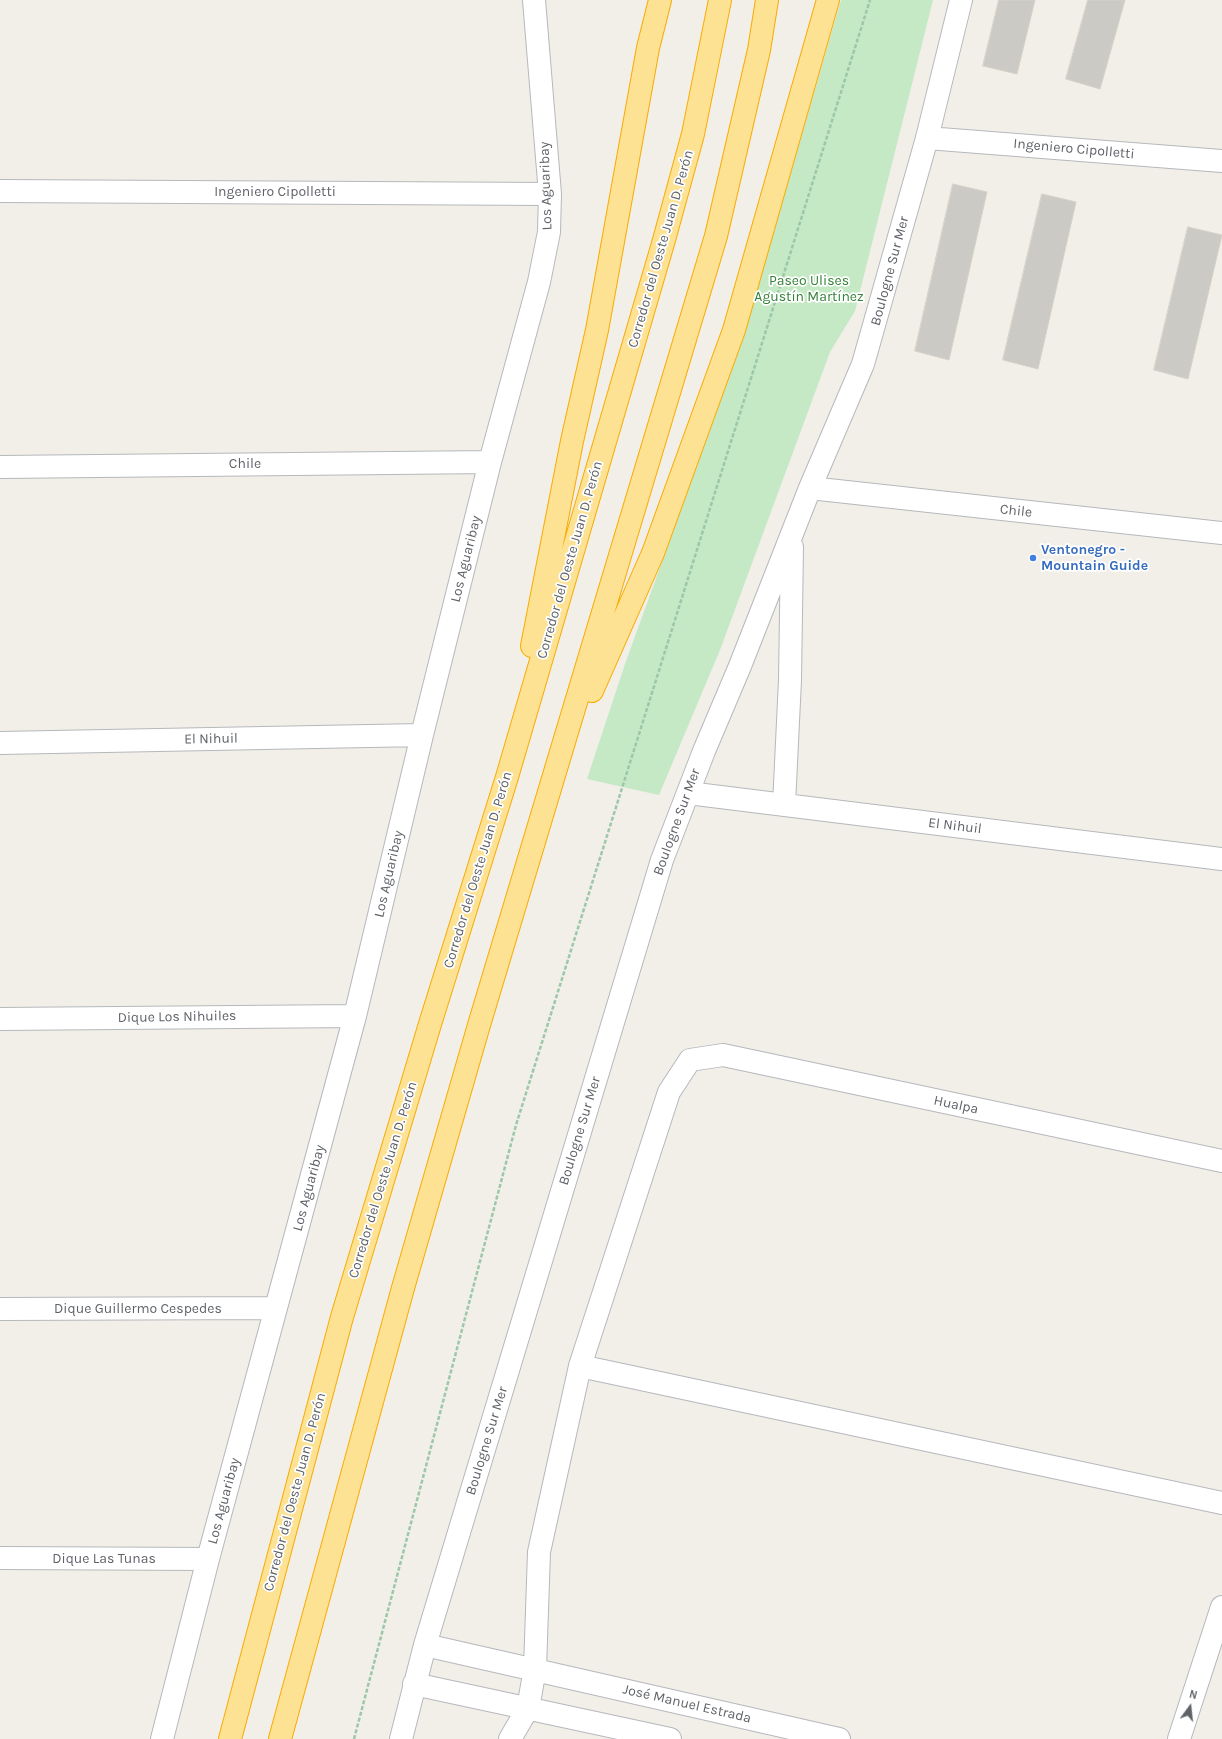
<!DOCTYPE html>
<meta charset="utf-8">
<style>
body{margin:0}
#map{position:relative;width:1222px;height:1739px;overflow:hidden;background:#f1efe8;font-family:Karla,sans-serif}
canvas{display:block}
.north{position:absolute;left:1170px;top:1687px;width:40px;height:40px;-webkit-text-stroke:3px #fff;paint-order:stroke;rotate:15deg;font-size:11px;font-weight:700;line-height:16px;text-align:center;color:#5f6368}
.north::after{content:'';display:block;margin:auto;width:14px;height:18px;background:#5f6368;clip-path:polygon(50% 0,100% 100%,50% 72%,0 100%)}
</style>
<div id="map">
<canvas width="1222" height="1739"></canvas>
<div class="north">N</div>
</div>
<script>
const ctx = document.querySelector('canvas').getContext('2d');
ctx.lineJoin = 'round';
function fill(path, color) { ctx.fillStyle = color; ctx.fill(path, 'evenodd'); }
function strokePath(path, color, width, dash) { ctx.strokeStyle = color; ctx.lineWidth = width; ctx.lineCap = dash ? 'butt' : 'round'; ctx.setLineDash(dash || []); ctx.stroke(path); }
function drawText(font, color, halo, rows, align = 'center') {
  ctx.font = font + ' Karla,sans-serif'; ctx.lineWidth = 3.5; ctx.setLineDash([]); ctx.textBaseline = 'middle'; ctx.strokeStyle = halo; ctx.fillStyle = color; for (const [text, x, y, turn = 0] of rows) {
    ctx.save(); ctx.translate(x, y); ctx.rotate((+turn || 0) * Math.PI / 180); ctx.textAlign = isNaN(turn) ? turn : align; if (halo) ctx.strokeText(text, 0, 0); ctx.fillText(text, 0, 0); ctx.restore();
  }
}
const green = new Path2D(`
 M841,0h92l-78,311 -25,41 -110,298 -61,145 -72,-16 38,-115 117,-323z`);
const building = new Path2D(`
 M999,0h36l-18,74 -34,-8z
 M1088,0h37l-25,89 -34,-10z
 M953,184l34,8 -38,168 -34,-9z
 M1042,194l34,8 -38,167 -35,-9z
 M1188,227l34,8 -34,144 -34,-9z`);
const path = new Path2D(`
 M354,1739l162,-614 354,-1125`);
const minor = new Path2D(`
 M0,191l550,3
 M0,467l490,-5
 M810,488l412,45
 M0,743l422,-8
 M688,793l534,66
 M784,805l6,-125 2,-133
 M0,1019l355,-3
 M0,1309l276,-1
 M580,1366l642,137
 M0,1558l208,1
 M425,1645l414,94
 M414,1684l256,55
 M162,1739l46,-180 147,-543 67,-281 68,-273 49,-180 10,-50 1,-38 -16,-194
 M401,1739l24,-94 237,-785 42,-109 36,-85 70,-178 53,-124 64,-226
 M510,1739l18,-31 7,-39 4,-117 41,-186 89,-274 21,-32 33,-5 499,106
 M1179,1739l43,-132`);
const tertiary = new Path2D(`
 M961,0l-34,138 295,23`);
const motorway = new Path2D(`
 M532,646l40,-205 25,-111 51,-282 12,-48
 M592,691l61,-138 81,-223 94,-330
 M230,1739l112,-422 88,-293 77,-247 157,-537 29,-106 27,-134
 M280,1739l123,-451 76,-263 237,-789 43,-186 8,-50`);
const markers = [
 [1033,558,4,"#3f7fe0"]
];
const streetNames = [
 ["Ingeniero Cipolletti",1074,149,5],
 ["Los Aguaribay",546,186,-92],
 ["Ingeniero Cipolletti",275,192],
 ["Corredor del Oeste Juan D. Perón",661,249,-74],
 ["Boulogne Sur Mer",890,271,-75],
 ["Chile",245,464],
 ["Chile",1016,511,6],
 ["Los Aguaribay",466,559,-76],
 ["Corredor del Oeste Juan D. Perón",570,560,-74],
 ["El Nihuil",211,739,-1],
 ["Boulogne Sur Mer",677,822,-70],
 ["El Nihuil",955,826,7],
 ["Corredor del Oeste Juan D. Perón",478,870,-73],
 ["Los Aguaribay",389,874,-77],
 ["Dique Los Nihuiles",177,1017,-1],
 ["Hualpa",956,1105,12],
 ["Boulogne Sur Mer",580,1131,-73],
 ["Corredor del Oeste Juan D. Perón",383,1180,-73],
 ["Los Aguaribay",309,1188,-75],
 ["Dique Guillermo Cespedes",138,1309],
 ["Boulogne Sur Mer",487,1441,-73],
 ["Corredor del Oeste Juan D. Perón",295,1492,-75],
 ["Los Aguaribay",224,1501,-75],
 ["Dique Las Tunas",104,1559],
 ["José Manuel Estrada",687,1704,13]
];
const parkNames = [
 ["Paseo Ulises",809,281],
 ["Agustín Martínez",809,297]
];
const shopNames = [
 ["Ventonegro -",1041,550],
 ["Mountain Guide",1041,566]
];
fill(green, '#c5e8c5');
fill(building, '#cccac5');
strokePath(building, '#d6d1c6', 1);
strokePath(minor, '#b5b8bc', 24);
strokePath(tertiary, '#b5b8bc', 24);
strokePath(motorway, '#f9ab00', 24);
strokePath(path, '#9cc7a9', 2.5, [4, 2]);
strokePath(minor, '#fff', 22);
strokePath(tertiary, '#fff', 22);
strokePath(motorway, '#fde293', 22);
for (const [x, y, r, color] of markers) { const dot = new Path2D(); dot.arc(x, y, r, 0, 2 * Math.PI); ctx.fillStyle = color; ctx.fill(dot); strokePath(dot, '#fff', 1.5); }
drawText('14px', '#5f6368', '#fff', streetNames);
drawText('14px', '#348238', '#fff', parkNames);
drawText('bold 14px', '#366cbe', '#fff', shopNames, 'left');
</script>
